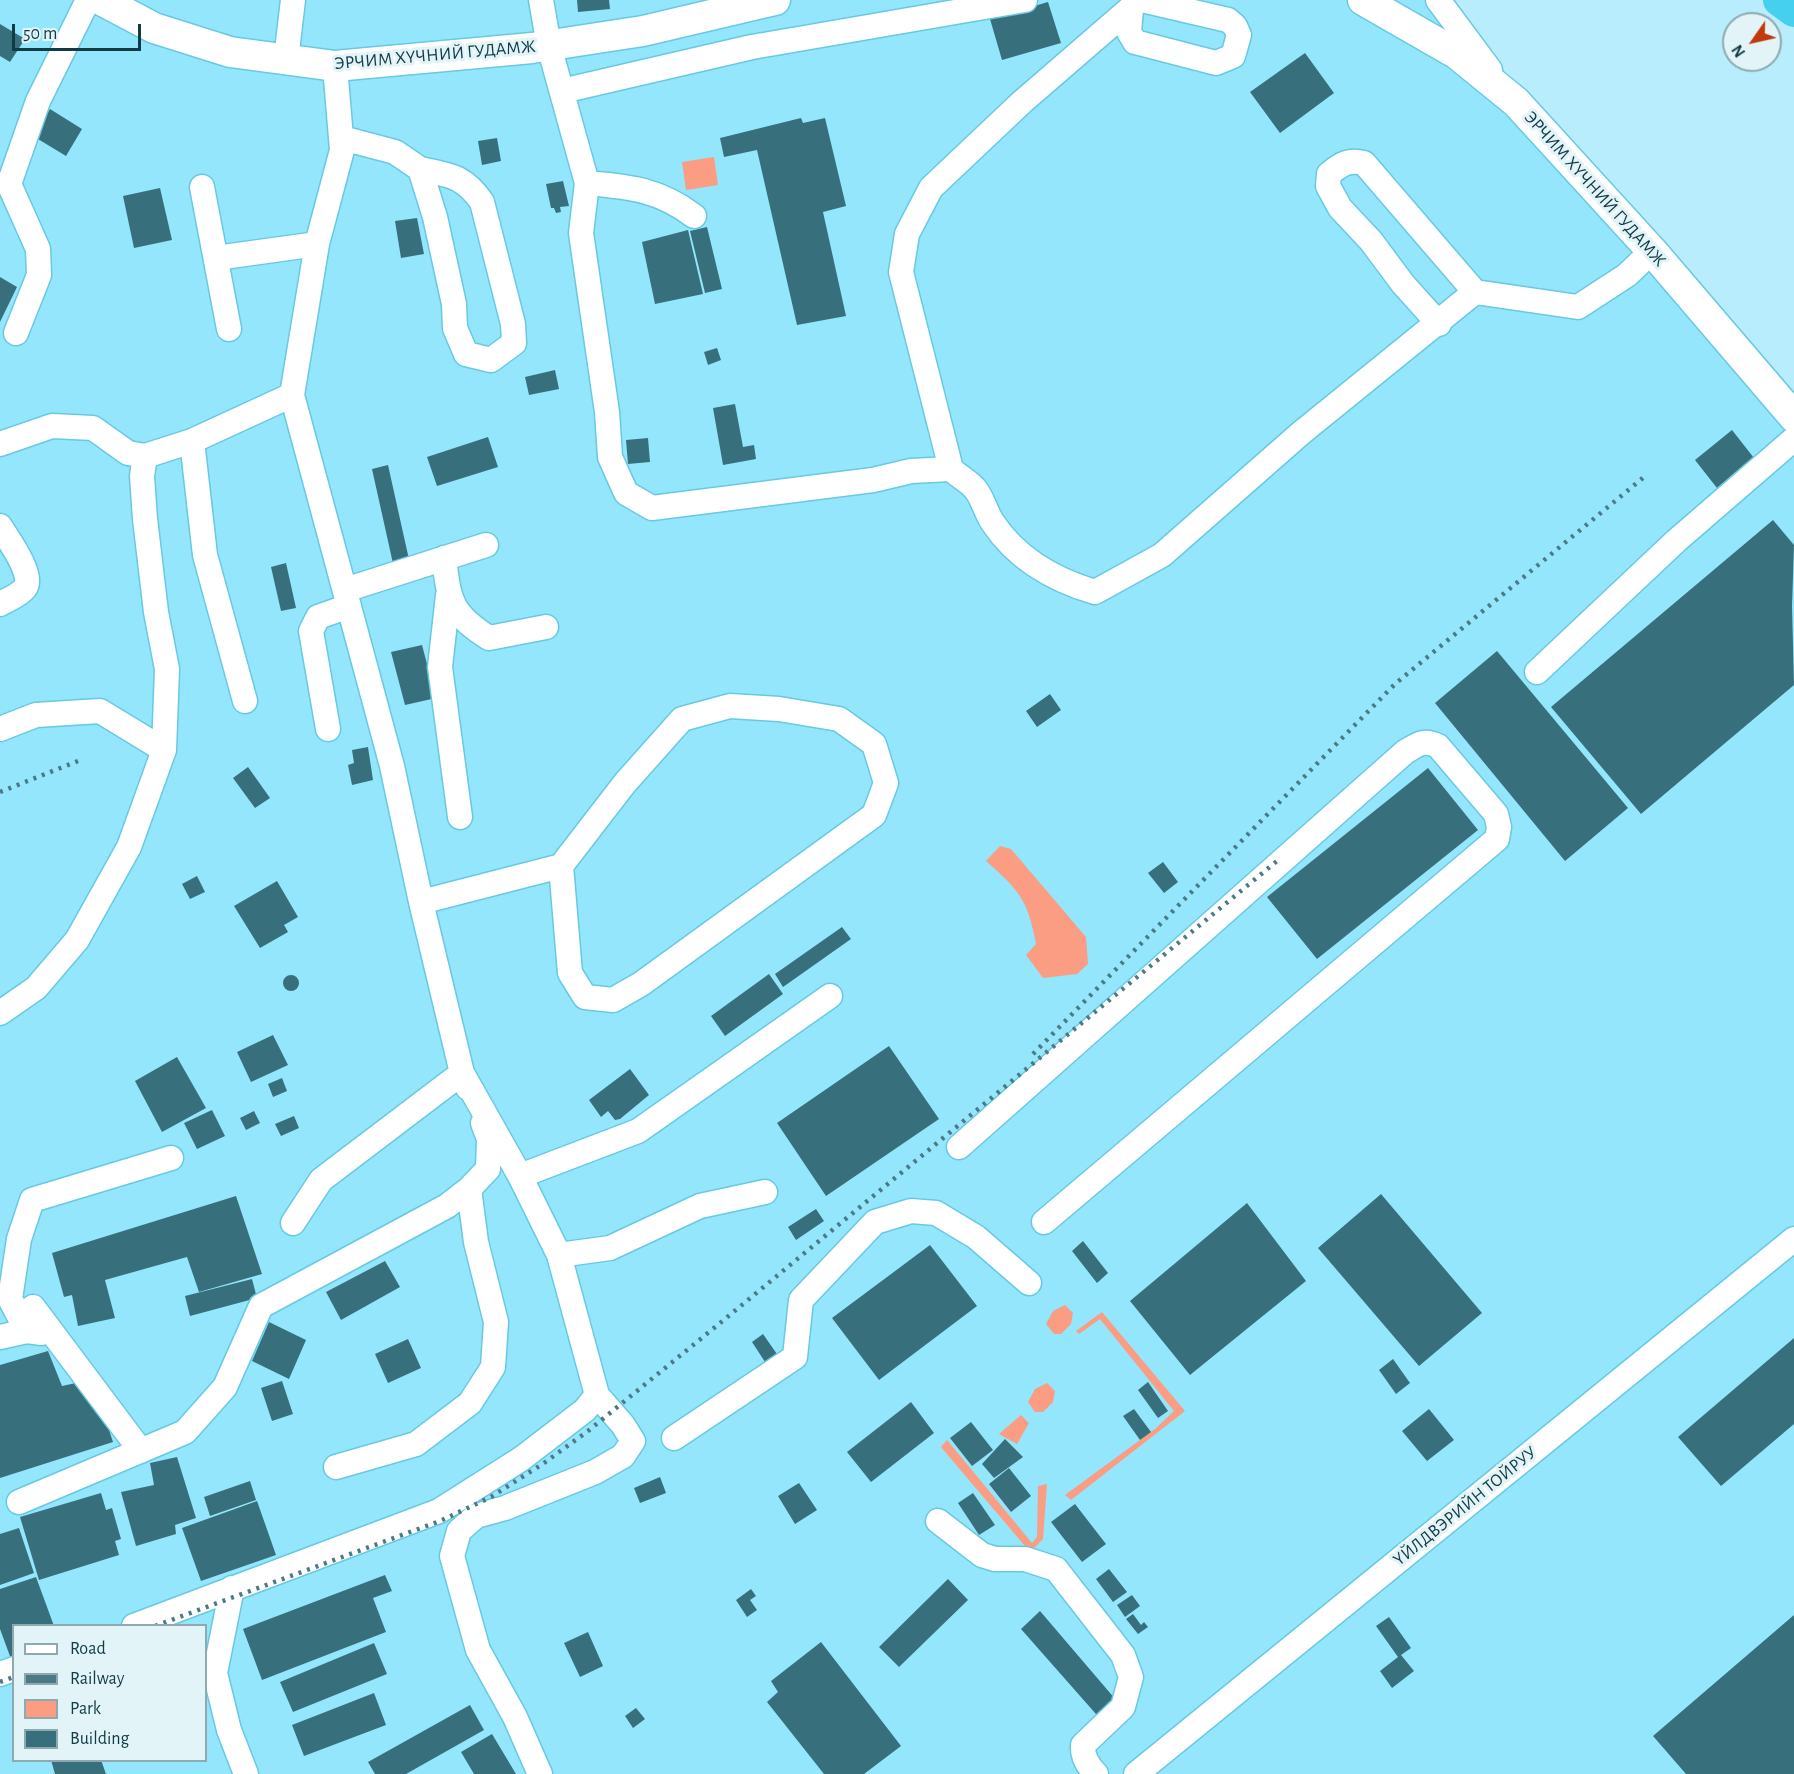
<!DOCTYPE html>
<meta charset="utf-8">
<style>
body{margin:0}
#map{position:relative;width:1794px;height:1774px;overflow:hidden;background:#b7edfc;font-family:"Alegreya Sans",sans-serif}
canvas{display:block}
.legend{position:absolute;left:12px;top:1624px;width:195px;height:138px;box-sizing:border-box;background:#e2f4f8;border:2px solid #8eaab0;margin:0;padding:8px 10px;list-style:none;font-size:18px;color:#113b45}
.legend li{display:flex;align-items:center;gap:12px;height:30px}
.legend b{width:30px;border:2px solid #8eaab0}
.north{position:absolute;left:1722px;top:12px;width:60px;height:60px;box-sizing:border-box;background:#e2f4f8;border:2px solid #8eaab0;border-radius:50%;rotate:236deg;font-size:16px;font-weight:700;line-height:24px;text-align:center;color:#113b45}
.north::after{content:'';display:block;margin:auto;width:21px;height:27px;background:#c23a0b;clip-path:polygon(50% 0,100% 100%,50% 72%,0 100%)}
.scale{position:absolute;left:12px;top:24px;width:129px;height:27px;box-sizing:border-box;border:3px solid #113b45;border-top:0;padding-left:8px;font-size:18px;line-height:21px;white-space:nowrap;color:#113b45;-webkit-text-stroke:4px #e2f4f8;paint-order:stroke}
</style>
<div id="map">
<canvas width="1794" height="1774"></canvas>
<ul class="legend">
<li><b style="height:8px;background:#fff"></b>Road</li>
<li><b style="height:8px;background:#4b7985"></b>Railway</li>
<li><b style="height:16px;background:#fa9d83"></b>Park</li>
<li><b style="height:16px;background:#386f7d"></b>Building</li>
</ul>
<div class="north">N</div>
<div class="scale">50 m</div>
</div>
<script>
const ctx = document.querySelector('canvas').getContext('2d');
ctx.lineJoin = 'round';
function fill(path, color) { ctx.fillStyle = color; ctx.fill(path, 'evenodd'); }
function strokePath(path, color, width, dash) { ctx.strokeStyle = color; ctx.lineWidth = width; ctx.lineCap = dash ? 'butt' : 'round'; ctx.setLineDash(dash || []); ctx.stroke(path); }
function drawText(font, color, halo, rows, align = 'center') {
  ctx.font = font + ' "Alegreya Sans",sans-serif'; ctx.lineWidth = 6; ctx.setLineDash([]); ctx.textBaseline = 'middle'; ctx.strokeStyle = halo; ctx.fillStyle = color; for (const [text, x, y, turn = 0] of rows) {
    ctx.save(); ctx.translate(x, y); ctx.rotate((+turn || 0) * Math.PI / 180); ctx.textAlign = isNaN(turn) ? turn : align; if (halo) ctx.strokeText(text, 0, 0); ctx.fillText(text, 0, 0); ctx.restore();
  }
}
const built = new Path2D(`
 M0,0h1434l360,440v1334h-1794zM14,1626h192v134h-192z`);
const green = new Path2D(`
 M714,157l4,28 -32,5 -4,-28z
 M1000,846l11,3 75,88 2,27 -11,10 -34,4 -17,-23 10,-11c-8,-44 -17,-54 -50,-83z
 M1065,1305l8,8 -2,11 -10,10h-7l-8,-10 7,-13z
 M1102,1312l83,99 -114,89 -6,-5 90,-66 19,-18 -74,-92 -21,15 -3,-3z
 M1047,1383l8,8 -2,11 -10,10h-8l-7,-10 7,-13z
 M1021,1415l8,8 -12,21 -18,-10z
 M947,1440l85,103 5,-6 1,-51 9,-2 -4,55 -13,13 -89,-105z`);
const river = new Path2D(`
 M1779,0l15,11`);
const building = new Path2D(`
 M577,0h32l1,9 -32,3z
 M1048,2l13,41 -59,17 -12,-41z
 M0,24l25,15 -15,23 -10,-6z
 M1305,53l29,40 -54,40 -30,-41z
 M50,109l32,20 -16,27 -33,-20z
 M801,118l2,5 22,-5 21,88 -23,6 23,104 -49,9 -40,-175 -33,7 -4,-19z
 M497,138l4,23 -19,4 -4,-24z
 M563,181l6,25 -9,1 1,5 -5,1 -2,-5h-3l-5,-24z
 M160,188l12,52 -38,8 -11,-52z
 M417,218l7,36 -23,4 -6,-37z
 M707,227l15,62 -17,4 -15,-62z
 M688,230l15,64 -48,10 -13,-62z
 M0,277l17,10 -17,35z
 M717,348l4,12 -13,5 -4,-13z
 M555,370l4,19 -30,6 -4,-18z
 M735,404l8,43 11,-2 2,14 -33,6 -10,-57z
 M1732,430l22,28 -37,30 -22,-28z
 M488,437l10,30 -61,19 -10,-29z
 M648,438l2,24 -22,2 -2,-24z
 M388,465l22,99 -16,4 -22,-99z
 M1773,520l21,25 -2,61 2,79 -153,129 -90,-107z
 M286,563l10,45 -15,3 -10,-44z
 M422,645l14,53 -31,7 -14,-53z
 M1497,651l131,157 -63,53 -130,-158z
 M1050,694l11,16 -24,17 -11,-16z
 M368,747l5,33 -21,5 -4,-20 6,-2 -2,-13z
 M248,767l22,31 -15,10 -22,-30z
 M1428,768l50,62 -161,129 -50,-62z
 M1163,862l15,20 -14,11 -16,-20z
 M197,876l8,16 -15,7 -8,-15z
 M277,881l21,36 -14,8 4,7 -28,16 -26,-42z
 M842,927l9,12 -68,48 -8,-13z
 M769,974l14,20 -58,42 -14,-20z
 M283 983a8 8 0 1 1 16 0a8 8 0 1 1-16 0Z
 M273,1035l15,30 -37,17 -14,-30z
 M889,1046l50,73 -113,77 -49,-73z
 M177,1057l29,51 -44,24 -27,-51z
 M630,1069l19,26 -29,24 -5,1 -7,-9 -7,6 -12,-17z
 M282,1078l5,13 -14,6 -5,-13z
 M212,1110l13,26 -28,13 -13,-26z
 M254,1111l6,12 -14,7 -6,-12z
 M294,1116l5,12 -18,8 -6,-12z
 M1381,1194l101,119 -63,53 -101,-118z
 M236,1196l26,78 -63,18 -12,-35 -82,23 10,38 -37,8 -6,-31 -8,2 -12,-44z
 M1247,1203l59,78 -116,94 -60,-74z
 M816,1209l8,12 -28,19 -8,-13z
 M1083,1241l25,32 -11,10 -25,-32z
 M930,1245l47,61 -98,74 -47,-62z
 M385,1261l15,26 -59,33 -15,-28z
 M252,1279l5,19 -67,18 -5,-20z
 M269,1322l37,18 -17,39 -37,-18z
 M763,1334l16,23 -12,8 -15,-23z
 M1794,1338v86l-73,62 -43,-49z
 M408,1339l13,29 -33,15 -13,-29z
 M48,1351l14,35 14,-3 30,38 7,21 -113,36v-113z
 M1393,1359l17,24 -14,11 -17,-24z
 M282,1381l11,33 -21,7 -11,-33z
 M1148,1382l20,29 -10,7 -20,-28z
 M911,1402l23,31 -63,49 -24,-30z
 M1134,1409l17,23 -11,8 -17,-24z
 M1429,1409l25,31 -27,21 -25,-30z
 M971,1422l22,28 -21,16 -22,-28z
 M1005,1439l18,18 -29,21 -12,-14z
 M177,1457l19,61 -21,7 1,9 -40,12 -15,-54 33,-7 -4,-22z
 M1009,1468l22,28 -20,16 -22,-28z
 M660,1477l6,16 -26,10 -6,-15z
 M250,1481l6,19 -46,16 -6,-19z
 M799,1483l18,27 -22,14 -17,-28z
 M101,1493l5,17 6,-2 9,31 -6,2 4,14 -80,25 -19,-63z
 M973,1493l22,32 -16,10 -21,-32z
 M257,1501l19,54 -75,26 -19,-53z
 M1075,1504l31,40 -24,18 -31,-40z
 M19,1528l15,45 -34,12v-51z
 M1109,1569l18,23 -14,10 -17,-23z
 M385,1575l7,16 -19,7 13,34 -124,48 -19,-51z
 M36,1577l18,49h-40v32l-3,1 -11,-30v-40z
 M948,1579l20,21 -69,67 -20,-20z
 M751,1589l5,7 -6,4 7,10 -10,7 -11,-17z
 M1132,1595l8,11 -15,11 -8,-12z
 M1040,1611l82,96 -19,15 -82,-93z
 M1133,1614l8,11 3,-3 4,5 -10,7 -12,-15z
 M1794,1615v159h-108l-33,-38z
 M1389,1617l22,31 -10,7 13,16 -22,17 -12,-17 18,-14 -22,-31z
 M588,1632l15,34 -23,11 -16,-34z
 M821,1642l80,104 -37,28h-40l-57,-72 11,-10 -7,-11z
 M374,1643l13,31 -94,38 -13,-30z
 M374,1693l12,32 -82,31 -12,-31z
 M470,1705l14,25 -78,44h-31l-7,-12z
 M636,1708l9,11 -12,9 -8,-12z
 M492,1734l24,40h-42l-13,-22z
 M51,1760h50l5,14h-51z`);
const minor = new Path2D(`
 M541,0l8,46 38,137 -6,50 26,179 3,45 16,36 26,15 221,-28 38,-9 40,-2c7,7 19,13 25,21 7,9 10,23 17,33 24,36 61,57 102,69l67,-37 139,-122 174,-141 103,15 49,-32 25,-24
 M1438,0l52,70
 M1131,9l-2,23 6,10 81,21 17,-7 6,-21 -4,-9 -7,-6 -86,-20
 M286,59l7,-59
 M562,91l190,-44 273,-47
 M342,138l53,14 25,17 15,48 19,87 1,24 11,26 25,6 23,-17 -1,-19 -31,-122c-18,-26 -32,-27 -62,-33
 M587,183c43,4 71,6 107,33
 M202,187l27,142
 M216,258l101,-14
 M1439,324l-36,-40 -32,-43 -31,-33 -12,-22 1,-12c12,-10 20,-15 35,-11l111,129
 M16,333l23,-58 -1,-26 -29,-65 29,-83 50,-101
 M192,441l13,114 40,146
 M0,444l52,-18 41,2 35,25 17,3 47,-15 100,-46
 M951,469l-50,-197 6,-38 24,-46 91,-86 118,-102
 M0,526c7,12 35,49 25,62 -5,7 -18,12 -25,16
 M444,558c5,43 7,56 45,80l57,-11
 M345,590l141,-45
 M448,595l-8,72 20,150
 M1537,672l139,-131 118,-102
 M0,729l36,-14 64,-4 64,39
 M328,729l-17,-98 7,-14 31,-11
 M421,902l140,-36 64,-83 57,-64 48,-13 49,3 60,10 35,25 12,39 -12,32 -233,169 -28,16 -28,-3 -15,-24 -9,-107
 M0,1013l36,-25 41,-48 52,-93 35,-97 3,-81 -11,-57 -11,-93 -3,-43 3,-20
 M959,1147l446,-395c13,-8 19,-13 33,-6l58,68 3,13 -2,12 -453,383
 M520,1176l118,-45 192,-135
 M293,1223l28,-43 141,-107 6,15
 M559,1255l51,-7 90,-42 65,-14
 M33,1307l108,144
 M27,1331l-17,-32 9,-60 13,-39 139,-42
 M0,1337l27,-6 15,2
 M674,1438l121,-81 6,-57 74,-78 36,-11 25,2 40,24 53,46
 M336,1467l80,-23 54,-41 23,-36 3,-45 -20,-80 -7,-53
 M19,1502l166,-70 40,-45 36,-81 186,-100 22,-17 19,-20 1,-30 -6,-16
 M938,1521l44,34 13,4h30l31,10 67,86 8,22 -8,30 -40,38c-1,12 5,21 13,29
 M232,1588l-17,85 14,57 17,44
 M134,1626l305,-115 82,-52 64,-49 12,-15 -38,-140 -39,-79 -58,-103 -41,-171 -29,-136 -100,-371 25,-151 25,-94 -7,-84
 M0,1674l14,-5
 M540,1774l-25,-57 -37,-67 -26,-94 7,-25 17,-15 29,-8 90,-36 28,-16 10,-15 -10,-16 -26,-30
 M1136,1774l658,-535`);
const major = new Path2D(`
 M101,0l53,28 76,24 105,14 197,-18 111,-17 132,-31
 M1363,0l94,54 59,48 136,149 142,166`);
const rail = new Path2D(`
 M0,792l78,-31
 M1033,1054l362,-370 249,-207
 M155,1626l285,-105 51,-24 53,-34 44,-32 137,-112 552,-458
 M0,1682l14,-5`);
const streetNames = [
 ["ЭРЧИМ ХҮЧНИЙ ГУДАМЖ",435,55,-5],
 ["ЭРЧИМ ХҮЧНИЙ ГУДАМЖ",1595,189,48],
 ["ҮЙЛДВЭРИЙН ТОЙРУУ",1465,1506,-39]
];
fill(built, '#94e6fc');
fill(green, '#fa9d83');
strokePath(river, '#45d0ef', 32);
fill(building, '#386f7d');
strokePath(minor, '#68c9e1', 27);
strokePath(major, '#68c9e1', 33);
strokePath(minor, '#fff', 24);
strokePath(major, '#fff', 30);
strokePath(rail, '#4b7985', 4.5, [3, 6]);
drawText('18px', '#113b45', '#e2f4f8', streetNames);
</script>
